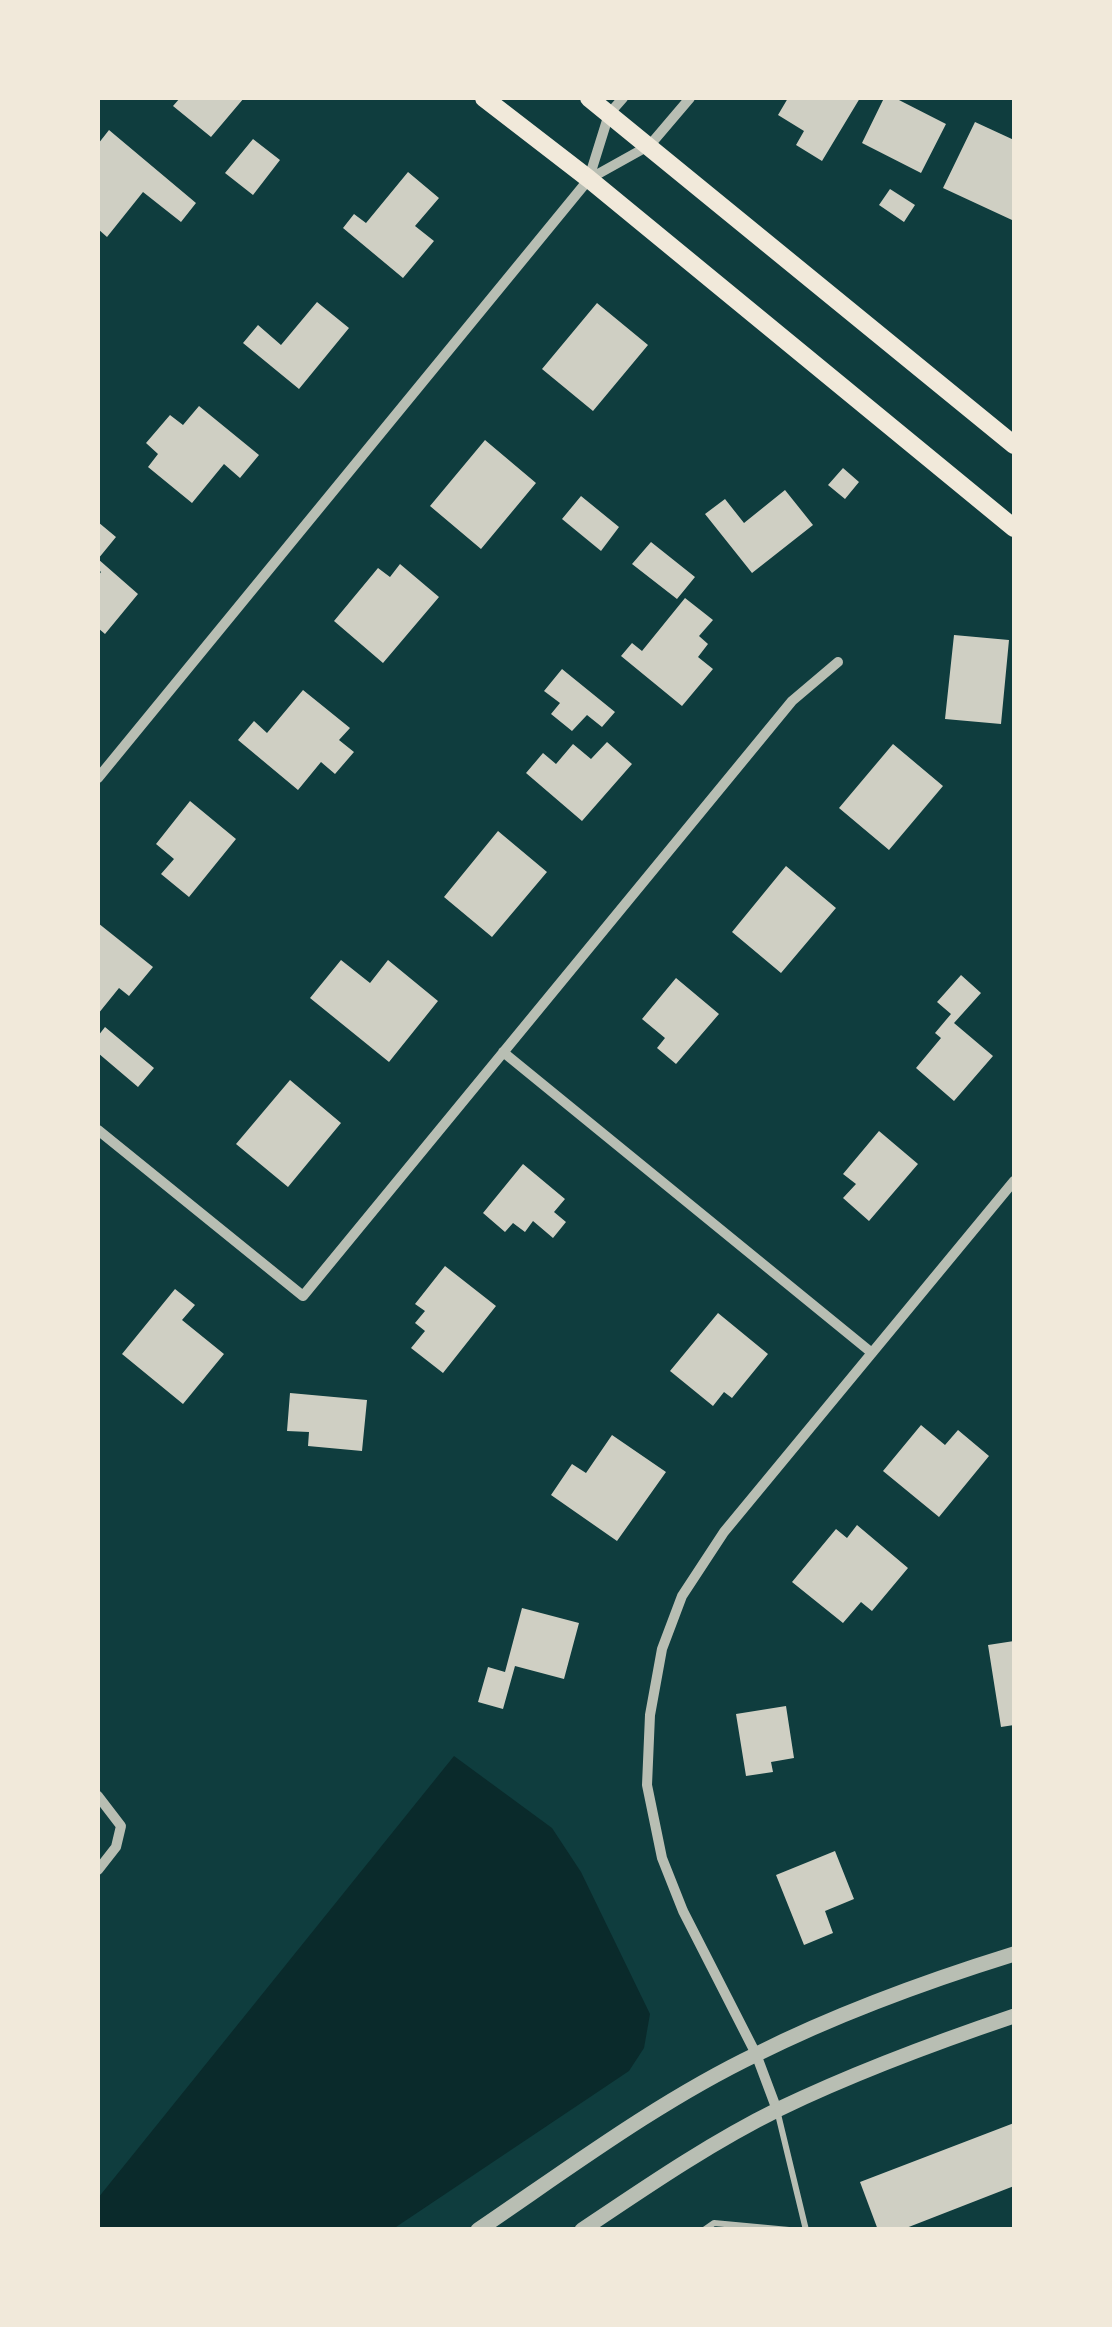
<!DOCTYPE html>
<style>
body{margin:0}
#map{position:relative;width:1112px;height:2327px;overflow:hidden;background:#0f3d3e;font-family:Jost,sans-serif}
canvas{display:block}
.frame{position:absolute;inset:0;border:100px solid #f1e9da;pointer-events:none}
</style>
<div id="map">
<canvas width="1112" height="2327"></canvas>
<div class="frame"></div>
</div>
<script>
const ctx = document.querySelector('canvas').getContext('2d');
ctx.lineJoin = 'round';
function fill(path, color) { ctx.fillStyle = color; ctx.fill(path, 'evenodd'); }
function strokePath(path, color, width, dash) { ctx.strokeStyle = color; ctx.lineWidth = width; ctx.lineCap = dash ? 'butt' : 'round'; ctx.setLineDash(dash || []); ctx.stroke(path); }
const water = new Path2D(`
 M454,1756l98,72 29,44 69,142 -6,34 -15,23 -236,158h-295v-31z`);
const building = new Path2D(`
 M180,98h64l-33,39 -38,-31z
 M788,98h72l-38,63 -26,-16 8,-14 -26,-16z
 M884,98h11l51,26 -25,49 -59,-30z
 M975,122l39,18 -2,80 -69,-32z
 M109,130l87,73 -15,19 -38,-30 -36,45 -9,-8v-85z
 M253,139l27,21 -27,35 -28,-22z
 M408,172l31,26 -24,28 19,15 -31,37 -60,-50 11,-14 12,9z
 M890,189l25,16 -11,17 -25,-17z
 M317,302l32,26 -50,61 -56,-46 15,-18 23,20z
 M597,303l51,42 -55,66 -51,-42z
 M199,406l60,49 -19,23 -16,-14 -32,39 -44,-36 10,-13 -12,-11 24,-28 13,10z
 M485,440l51,43 -55,66 -51,-43z
 M843,468l16,14 -14,17 -17,-14z
 M785,490l28,35 -61,48 -47,-59 20,-15 19,24z
 M581,496l38,31 -18,24 -39,-32z
 M98,522l18,15 -18,22 40,35 -33,40 -7,-6v-52l3,-4 -3,-3z
 M651,542l44,35 -18,22 -45,-35z
 M400,564l39,33 -56,66 -49,-42 44,-53 12,9z
 M685,598l28,22 -14,16 9,8 -10,13 15,12 -31,37 -61,-50 11,-13 10,8z
 M954,635l55,5 -8,84 -56,-5z
 M562,669l53,43 -13,15 -15,-12 -15,16 -21,-17 9,-11 -16,-12z
 M303,690l47,38 -11,12 15,12 -19,22 -14,-12 -23,28 -60,-50 16,-19 13,12z
 M607,742l25,22 -50,57 -56,-48 17,-20 13,11 17,-20 18,15z
 M893,744l50,42 -54,64 -50,-42z
 M190,801l46,38 -47,58 -28,-23 13,-15 -18,-15z
 M498,831l49,41 -55,65 -48,-40z
 M786,866l50,42 -55,65 -49,-41z
 M98,923l55,44 -24,29 -10,-8 -21,26z
 M341,960l29,23 18,-23 50,41 -49,61 -79,-64z
 M961,975l20,18 -27,30 39,33 -39,45 -38,-33 25,-30 -6,-5 16,-19 -14,-12z
 M676,978l43,36 -43,50 -19,-16 8,-10 -23,-19z
 M105,1027l49,41 -16,19 -40,-34v-17z
 M290,1080l51,43 -53,64 -52,-43z
 M879,1131l39,33 -49,57 -26,-23 13,-14 -13,-10z
 M523,1164l42,35 -11,13 12,10 -13,16 -20,-17 -8,11 -12,-9 -8,9 -22,-19z
 M445,1266l51,40 -53,67 -32,-25 14,-17 -10,-8 10,-12 -10,-7z
 M175,1289l20,16 -13,15 42,34 -41,50 -61,-50z
 M718,1313l50,41 -36,44 -8,-6 -11,14 -43,-35z
 M290,1393l77,7 -5,51 -54,-5 1,-14 -22,-1z
 M921,1425l24,20 13,-15 31,26 -50,61 -56,-46z
 M612,1435l54,37 -49,69 -66,-46 21,-31 14,9z
 M857,1525l51,43 -36,43 -11,-9 -18,21 -51,-41 44,-53 11,9z
 M522,1608l57,15 -15,56 -49,-13 -12,43 -25,-7 10,-35 17,5z
 M1014,1641v84l-13,2 -13,-82z
 M786,1706l8,52 -23,4 2,10 -27,4 -10,-62z
 M835,1851l19,48 -29,12 8,22 -29,12 -28,-70z
 M1014,2123v63l-113,44h-23l-18,-48z`);
const service = new Path2D(`
 M777,2110l29,120
 M704,2230l10,-7 75,7`);
const minor = new Path2D(`
 M589,178l20,-64 14,-16
 M98,778l491,-599 61,-34 40,-47
 M503,1052l369,301
 M98,1130l205,166 489,-595 46,-39
 M98,1796l23,30 -5,21 -18,23
 M777,2110l-21,-56 -73,-143 -21,-53 -15,-73 3,-70 12,-66 20,-53 42,-64 290,-351`);
const tertiary = new Path2D(`
 M478,2230c90,-61 181,-129 279,-176 82,-41 170,-73 257,-100
 M582,2230c64,-43 128,-87 197,-121 77,-37 155,-66 235,-93`);
const secondary = new Path2D(`
 M484,98l105,81 425,349
 M589,98l425,347`);
fill(water, '#0a2a2b');
fill(building, '#cfcfc3');
strokePath(service, '#b8beb3', 6);
strokePath(minor, '#b8beb3', 10);
strokePath(tertiary, '#b8beb3', 15);
strokePath(secondary, '#f1e9da', 18);
</script>
